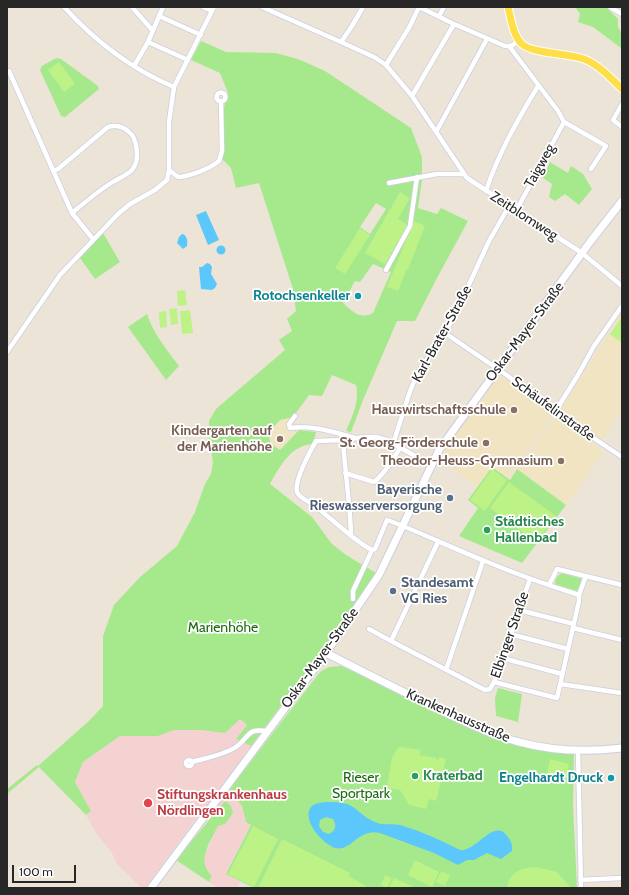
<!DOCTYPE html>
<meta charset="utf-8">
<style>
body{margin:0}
#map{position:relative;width:629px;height:895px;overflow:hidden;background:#ece4d6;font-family:Cabin,sans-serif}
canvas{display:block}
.frame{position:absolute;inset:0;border:8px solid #272727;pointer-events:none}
.scale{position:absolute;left:12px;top:865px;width:64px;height:18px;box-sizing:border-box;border:2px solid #272727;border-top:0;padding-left:5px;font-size:12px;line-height:14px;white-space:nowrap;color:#272727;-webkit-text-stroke:3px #fff;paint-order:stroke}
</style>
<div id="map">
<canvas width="629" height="895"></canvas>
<div class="frame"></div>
<div class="scale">100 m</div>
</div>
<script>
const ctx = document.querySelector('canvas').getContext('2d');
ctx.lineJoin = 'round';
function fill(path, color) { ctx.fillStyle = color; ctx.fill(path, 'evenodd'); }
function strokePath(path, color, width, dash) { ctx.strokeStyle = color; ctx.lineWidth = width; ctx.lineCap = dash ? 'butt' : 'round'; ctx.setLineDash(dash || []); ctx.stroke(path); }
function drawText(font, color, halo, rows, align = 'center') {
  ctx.font = font + ' Cabin,sans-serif'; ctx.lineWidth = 3.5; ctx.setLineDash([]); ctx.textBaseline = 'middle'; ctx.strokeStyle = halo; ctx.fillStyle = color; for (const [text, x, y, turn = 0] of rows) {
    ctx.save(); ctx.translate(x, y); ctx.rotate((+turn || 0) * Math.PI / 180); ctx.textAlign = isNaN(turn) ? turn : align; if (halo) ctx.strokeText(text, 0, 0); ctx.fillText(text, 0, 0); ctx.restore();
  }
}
const education = new Path2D(`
 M622,312v97l-19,32 -43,-30z
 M498,374l55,40 -45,64 -17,-11 -14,20 -38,-28 12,-20z
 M555,416l49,36 -38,53 -49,-36z
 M291,417l8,13 -19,20 -9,-6 -3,-11 12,-13z`);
const medical = new Path2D(`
 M240,719l7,6 -11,14 15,7 -42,58 5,4 14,-17 14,15 4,16 5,3 -25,49 14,7 -3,7h-18l-10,-6 3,-6 -4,-4 -4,-9 2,-10 12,-27 7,-2 -1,-22 -8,10 -10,-7 -61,83h-3l-25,-24 -5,-11 -16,-20 -10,-18 5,-4 -16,-29 8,-20 37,-26h38l15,-6h28l9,2z`);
const green = new Path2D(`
 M575,7h31l12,12v8l4,7 -1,14 -28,-21 -15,-5 2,-8z
 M201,41l25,11 50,1 22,6 27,12 86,57 11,29v23l-4,28 19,6 4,-6 27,13 -31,57 -22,43h-18l-34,79 -12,32 -5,-1c6,-14 14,-30 10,-46l-24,-10 -10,21 -13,-1 -16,22 -13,3 -12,13 3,11 9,6 19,-20 17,2 -3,12c-22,1 -33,22 -43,40l42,33 20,27 14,11 30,18 -51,73 -74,100 -15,-7 11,-14 -7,-6 -15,14 -24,-3h-27l-16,6h-38l-37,26 -8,20 16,29 -5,4 -47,-48 -32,27v-5l30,-24 1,2v-1l51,-45 14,-15v-70l11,-31 26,-28 37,-31 18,-34 10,-28 6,-10 2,-12 -4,-24v-17l7,-12 69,-59 -6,-10 13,-9 -5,-12 9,-8 -3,-22 -34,-106 -23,5 -5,-20 -8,-8 1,-53 4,-14 -8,-20 -29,-13zM376,203l10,6 -16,25 -10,-7zM373,264l18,8 -18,41c-13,7 -21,-2 -30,-10l12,-22 5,1z
 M56,58l5,1 37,27 1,3 -34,28 -4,-1 -21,-46 2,-4z
 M550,162l18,11 3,-7 12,8 9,15 -13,16 -14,-11 -10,7 -6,-4 3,-13 -9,-6z
 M103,233l17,29 -25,17 -15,-21z
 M147,314c6,19 20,36 32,52l-13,14 -38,-53z
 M492,467l18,13 7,-11 49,36 -44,58 -63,-27 19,-28 -10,-8z
 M563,573l19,6 -5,12 -22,-7c0,-5 3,-10 8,-11z
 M341,666l178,76 55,8 -1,56 4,82h-323l-28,-14 25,-49 -5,-3 -4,-16 -14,-15 92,-119 9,-5z
 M498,688l24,6 -4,28 -22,-6 -1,-18z
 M224,802h3l4,4 2,7 -8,11 -7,2c-8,17 -22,35 -6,50l-3,6 -33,-22z`);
const pitch = new Path2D(`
 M59,62l16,22 -11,8 -16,-22z
 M400,192l10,6 -12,21 10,6 -23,39 -20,-11z
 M414,221l11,5 -17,43h-1l-9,22 -11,-4z
 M360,228l10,7 -25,39 -10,-6z
 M185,290l2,15 -9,1 -1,-15z
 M177,308l1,16 -7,1 -2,-16z
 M190,310l3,23 -11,1 -2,-23z
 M166,311l1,16 -7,1 -1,-16z
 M622,317v26l-12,-9z
 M492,469l15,11 -22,31 -15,-11z
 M509,482l47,34 -20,26 -46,-34z
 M399,747l22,3 -1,5 17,3v3h1l1,-4 7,2 -10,42 -7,-2 -3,10 -17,-4 -9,-15 -13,-2 5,-31z
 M550,759l19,5 -3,14 -19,-4z
 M253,826l25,13 -24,48 -26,-13z
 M282,839l68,34 -1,3 17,10 -1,2h-107z
 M415,860l24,12 -7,15 -24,-12z
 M537,867l20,5 14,16h-64c3,-17 14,-20 30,-21z
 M441,871l9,4 -5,11 -9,-4z
 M385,875l7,3 -5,10 -6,-3z
 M394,878l22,10h-27z`);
const water = new Path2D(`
 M206,211l13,29 -11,5 -12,-30z
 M182,234c5,1 6,7 5,12l-4,3 -6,-6 2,-6z
 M216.5 250a4.5 4.5 0 1 1 9 0a4.5 4.5 0 1 1-9 0Z
 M207,263l3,1 2,3 -1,7 6,10 -2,4 -3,2 -11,-1 -2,-22h3z
 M332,802c25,0 24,12 43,20 8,4 17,1 25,3 21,6 40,15 60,25 17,2 34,-34 48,-13 3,4 5,9 4,14l-11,8 -14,-6 -13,7h-7l-9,5 -24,-12 -54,-20c-22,-5 -28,19 -45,15 -12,-4 -34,-28 -24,-41 4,-5 15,-5 21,-5zM326,817l7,2c4,7 3,11 -4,15l-6,-2 -4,-6 1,-6z`);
const street = new Path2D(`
 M64,7c31,34 67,62 110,80
 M132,7l21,24
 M203,7l9,4
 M262,7l79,35 33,15 12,8 26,31 55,82 115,75 40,33
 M419,7l35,17 51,22h6l8,-5
 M610,7l12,7
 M159,16l42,19
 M439,16l5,-9
 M148,42l40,18
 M341,42l11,-16 11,-19
 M509,46l49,65 6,11 -48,89
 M386,65l24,-39 9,-19
 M134,66l14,-24 15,-35
 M9,71l63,142 21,26
 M216.5 97a4.5 4.5 0 1 1 9 0a4.5 4.5 0 1 1-9 0Z
 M412,96l42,-72
 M622,104l-9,16 9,7
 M564,122l42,24 -15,23
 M436,132l51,-93
 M169,170l9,7c13,-1 31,-8 41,-16l3,-10 -1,-50
 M53,171l5,-2 50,-42c7,-2 14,-1 20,4 10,7 12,30 4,39 -6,6 -15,9 -21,13 -14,9 -27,20 -39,30
 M389,183l48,-9h27
 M486,191c12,-37 32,-72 52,-105
 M386,270l24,-44 7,-49
 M445,333l63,43 60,45 54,36
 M7,352l53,-77 58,-61 12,-10 25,-14 12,-10 2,-10v-48l5,-35 40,-80
 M555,412l23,-37 16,-29 28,-40
 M295,416l-6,8 1,4c24,-3 43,4 65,10
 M343,440c2,32 7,63 8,95
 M393,444l16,-50 8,-20 28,-41 10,-18 34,-74 20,-35
 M431,465l-44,-25 -11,-3h-11l-22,3 -27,1c-6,10 -22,40 -19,51 2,6 13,10 17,13 6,4 11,10 17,14 13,11 26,23 41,31l3,-1 12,-29c33,12 65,28 98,41 31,13 62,24 94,34l7,-19
 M345,473l29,9c11,-8 19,-23 26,-34
 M549,585l8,-16 65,16
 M353,599v-8l19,-41
 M519,610l55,14
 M573,628l49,12
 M369,629l22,12 47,-99
 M510,634l58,15
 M391,641l94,49 5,-1 4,-7 36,-103
 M502,658l60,16
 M446,670l37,-109
 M494,682l63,16 22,-97v-6
 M560,684l62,9
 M578,750l3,138
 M186 763a3 3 0 1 1 6 0a3 3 0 1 1-6 0Z
 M192,762c14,-4 32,-7 44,-15 14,-10 10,-19 31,-16
 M580,880l42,-2`);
const secondary = new Path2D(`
 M326,653c30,15 61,31 92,46 33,16 66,34 101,43 33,9 70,10 103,6
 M151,888l175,-235 53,-78 60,-125 151,-208 32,-41`);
const primary = new Path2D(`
 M508,7c3,11 5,29 14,37 11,10 46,9 62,15 15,6 27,19 38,30`);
const markers = [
 [358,296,4,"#0f9aa8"],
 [514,410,4,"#8d6e63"],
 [280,439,4,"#8d6e63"],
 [486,443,4,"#8d6e63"],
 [561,461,4,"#8d6e63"],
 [450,498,4,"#5c6f8a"],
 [487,530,4,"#2e9e5b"],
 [393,591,4,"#5c6f8a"],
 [415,776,4,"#2e9e5b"],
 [611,778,4,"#0f9aa8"],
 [148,803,5,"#e0444e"]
];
const streetNames = [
 ["Taigweg",540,166,-61],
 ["Zeitblomweg",524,216,33],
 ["Oskar-Mayer-Straße",525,332,-53],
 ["Karl-Brater-Straße",442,334,-61],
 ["Schäufelinstraße",553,409,36],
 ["Elbinger Straße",510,635,-71],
 ["Oskar-Mayer-Straße",320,658,-54],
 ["Krankenhausstraße",458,716,24]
];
const cultureNames = [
 ["Rotochsenkeller",350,296],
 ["Engelhardt Druck",603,778]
];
const educationNames = [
 ["Hauswirtschaftsschule",506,410],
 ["Kindergarten auf",272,431],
 ["der Marienhöhe",272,447],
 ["St. Georg-Förderschule",478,443],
 ["Theodor-Heuss-Gymnasium",553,461]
];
const serviceNames = [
 ["Bayerische",442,490],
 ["Rieswasserversorgung",442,506],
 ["Standesamt",401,583,"left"],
 ["VG Ries",401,599,"left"]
];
const leisureNames = [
 ["Städtisches",495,522],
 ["Hallenbad",495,538],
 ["Kraterbad",423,776]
];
const parkNames = [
 ["Marienhöhe",223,628],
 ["Rieser",361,778],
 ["Sportpark",361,794]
];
const healthNames = [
 ["Stiftungskrankenhaus",157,795],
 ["Nördlingen",157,811]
];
fill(education, '#f0e4c3');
fill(medical, '#f4d2d2');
fill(green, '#a6e98c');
fill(pitch, '#bdf286');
fill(water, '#5cc7fa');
strokePath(street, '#cbcee2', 6);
strokePath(secondary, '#cbcee2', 9);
strokePath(primary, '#fff', 9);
strokePath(street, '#fff', 4.5);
strokePath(secondary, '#fff', 7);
strokePath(primary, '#fedf48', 7);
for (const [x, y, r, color] of markers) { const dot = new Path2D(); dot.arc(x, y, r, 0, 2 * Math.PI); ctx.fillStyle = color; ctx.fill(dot); strokePath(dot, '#fff', 1.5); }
drawText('14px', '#272727', '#fff', streetNames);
drawText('bold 14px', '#0d838f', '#fff', cultureNames, 'right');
drawText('bold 14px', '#785e54', '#fff', educationNames, 'right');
drawText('bold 14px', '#4e5e75', '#fff', serviceNames, 'right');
drawText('bold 14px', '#27864d', '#fff', leisureNames, 'left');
drawText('14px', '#1e6912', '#fff', parkNames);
drawText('bold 14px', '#be3a42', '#fff', healthNames, 'left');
</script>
